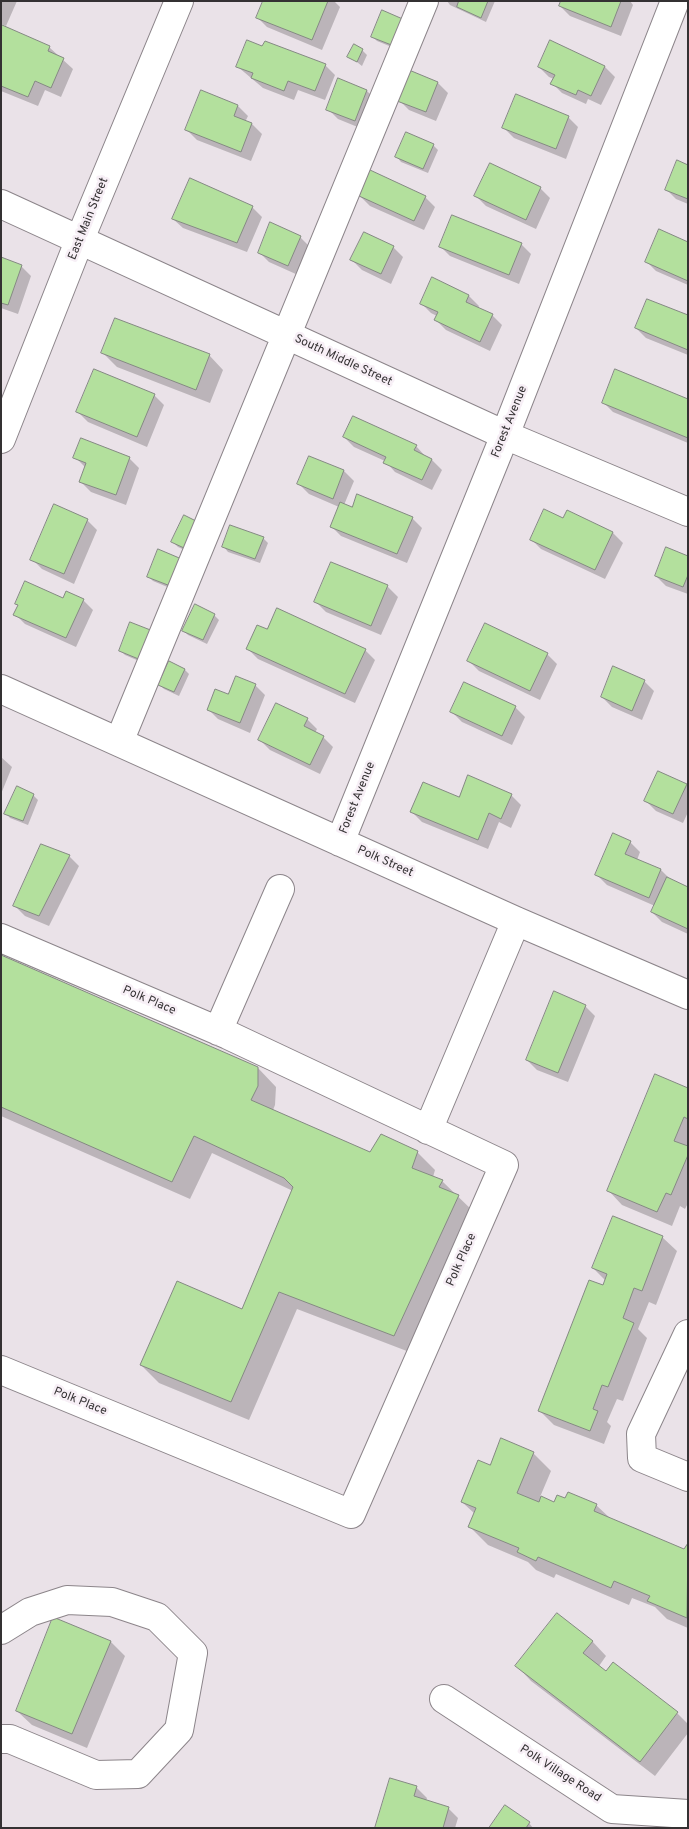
<!DOCTYPE html>
<style>
body{margin:0}
#map{position:relative;width:689px;height:1829px;overflow:hidden;background:#eae2e8;font-family:Overpass,sans-serif}
canvas{display:block}
.frame{position:absolute;inset:0;border:2px solid #343133;pointer-events:none}
</style>
<div id="map">
<canvas width="689" height="1829"></canvas>
<div class="frame"></div>
</div>
<script>
const ctx = document.querySelector('canvas').getContext('2d');
ctx.lineJoin = 'round';
function fill(path, color) { ctx.fillStyle = color; ctx.fill(path, 'evenodd'); }
function strokePath(path, color, width, dash) { ctx.strokeStyle = color; ctx.lineWidth = width; ctx.lineCap = dash ? 'butt' : 'round'; ctx.setLineDash(dash || []); ctx.stroke(path); }
function drawText(font, color, halo, rows, align = 'center') {
  ctx.font = font + ' Overpass,sans-serif'; ctx.lineWidth = 5; ctx.setLineDash([]); ctx.textBaseline = 'middle'; ctx.strokeStyle = halo; ctx.fillStyle = color; for (const [text, x, y, turn = 0] of rows) {
    ctx.save(); ctx.translate(x, y); ctx.rotate((+turn || 0) * Math.PI / 180); ctx.textAlign = isNaN(turn) ? turn : align; if (halo) ctx.strokeText(text, 0, 0); ctx.fillText(text, 0, 0); ctx.restore();
  }
}
const shadow = new Path2D(`
 M1,1h16l-11,25 -5,-2z
 M264,1h70l6,6 -18,43 -55,-23 -10,-10z
 M447,1h48l-9,21 -36,-17z
 M562,1h68l3,4 -12,31 -51,-20 -10,-10z
 M383,11l16,39 -22,-9 -5,-5z
 M2,27l47,20 24,22 -12,28 -16,-7 -7,16 -37,-15z
 M362,50l5,5 -5,11 -13,-10z
 M325,65l10,10 -10,25 -27,-10 -4,10 -31,-12 -25,-21z
 M539,67h66l10,10 -14,28 -13,-6 -2,5 -24,-11 -10,-10 2,-4 -5,-2z
 M339,80l28,11 10,10 -12,29 -27,-11 -10,-10z
 M438,83l10,10 -12,28 -27,-11 -10,-10z
 M201,92l37,14 10,10 -3,6 7,2 10,10 -11,27 -54,-21 -10,-10z
 M568,117l10,10 -12,32 -52,-21 -10,-10z
 M433,145l5,5 -10,23 -27,-11 -4,-5z
 M688,166v38l-12,-5 -10,-10z
 M540,188l10,10 -14,31 -50,-23 -10,-10z
 M360,196l65,1 10,10 -11,23 -54,-24z
 M252,207l10,10 -15,35 -64,-24 -10,-9z
 M271,224l29,13 10,10 -12,28 -29,-13 -10,-10z
 M364,234l29,13 10,10 -12,27 -29,-14 -10,-10z
 M688,243v42l-32,-14 -10,-10z
 M521,244l10,10 -12,30 -69,-28 -10,-10z
 M1,258l20,8 10,10 -13,38 -17,-6z
 M433,279l36,17 10,10 -1,2 14,7 10,10 -12,26 -44,-21 -10,-10 1,-4 -6,-3 -10,-10z
 M688,317v38l-42,-17 -10,-10z
 M103,353l106,2 14,15 -13,33 -93,-36z
 M154,395l10,10 -17,42 -59,-25 -10,-10z
 M688,400v43l-75,-31 -10,-10z
 M354,417l62,29 10,11 6,3 10,10 -10,20 -37,-18 -10,-11 -31,-14 -10,-10z
 M75,457l54,1 10,10 -13,37 -35,-13 -10,-10 4,-15z
 M310,457l34,14 10,10 -10,24 8,4 60,9 10,10 -15,35 -66,-27 -10,-10 8,-19 -30,-13 -10,-10z
 M567,511l46,22 10,10 -18,36 -64,-30 -10,-10 32,-19z
 M184,517l5,35 -11,-5 -5,-5z
 M87,520l10,10 -23,54 -32,-15 -10,-10z
 M263,538l5,5 -8,20 -32,-11 -4,-5z
 M158,551l19,40 -24,-10 -5,-5z
 M688,557v37l-22,-8 -10,-10z
 M332,563l56,24 10,10 -17,38 -55,-23 -10,-10z
 M83,600l10,10 -17,37 -51,-23 -10,-10 4,-8 -2,-2z
 M214,615l5,5 -12,24 -19,-9 -5,-5z
 M131,624l15,40 -21,-9 -5,-5z
 M268,631l97,19 10,10 -20,43 -97,-44 -10,-10z
 M547,654l10,10 -17,36 -61,-29 -10,-10z
 M185,670l4,4 -10,22 -15,-7 -5,-5z
 M644,681l10,10 -12,29 -30,-13 -10,-10z
 M255,685l10,10 -15,38 -32,-14 -10,-10 21,-14z
 M515,707l10,10 -13,28 -50,-23 -10,-10z
 M307,719l10,10 -2,4 8,4 10,10 -13,27 -50,-24 -10,-10z
 M1,757l11,10 -11,27z
 M686,785l2,2v25l-5,11 -27,-12 -10,-10z
 M33,795l5,5 -10,25 -18,-7 -4,-5z
 M511,795l10,10 -10,23 -12,-6 -11,27 -66,-27 -10,-10 48,-13z
 M630,842l10,10 -3,8 24,10 10,10 17,9v45l-26,-12 -10,-10 3,-6 -48,-21 -10,-10z
 M69,856l10,10 -30,60 -24,-10 -10,-10z
 M1,956l257,112 18,19 -1,18 -2,5 98,43 46,-1 18,18 -2,7 9,4 34,33 -64,139 -115,-44 -48,111 -90,-37 -18,-18 102,-55 50,-119 -81,-38 -22,46 -189,-83z
 M585,1006l10,10 -27,66 -31,-12 -10,-10z
 M688,1089v114l-3,6 -5,-3 -8,20 -50,-21 -14,-15z
 M662,1237l15,14 -21,54 -7,-3 -11,27 9,9 -24,63 -6,-2 -10,23 4,4 -7,18 -50,-19 -15,-15 67,-129 -13,-13z
 M533,1453l18,18 -11,26 15,6 41,2 15,14 74,32 3,-6v83l-21,-9 -12,-12 -23,-9 -3,7 -73,-31 -2,4 -18,-8 -8,-8 -40,-17 -18,-18 5,-13 -13,-12 28,-35z
 M592,1641l14,15 -7,10 7,6 7,-8 64,49 11,11v9l-33,43 -124,-95 -14,-15z
 M111,1642l14,14 -38,92 -55,-23 -15,-14z
 M391,1779l26,9 10,10 -1,3 22,7 10,10 -3,10h-79z
 M529,1823l4,5h-43z`);
const building = new Path2D(`
 M263,1h65l-16,39 -56,-22z
 M459,1h29l-7,17 -24,-11z
 M561,1h60l-10,26 -52,-21z
 M382,10l23,10 -11,26 -23,-9z
 M2,25l48,21 -2,5 16,7 -13,30 -16,-7 -7,16 -27,-11z
 M247,40l15,6 3,-5 61,23 -11,27 -27,-10 -4,10 -33,-13 2,-5 -17,-6z
 M550,40l55,26 -14,30 -13,-6 -2,5 -26,-11 5,-9 -17,-8z
 M354,44l9,5 -6,13 -10,-5z
 M409,70l29,12 -12,30 -29,-11z
 M338,78l29,12 -12,31 -29,-11z
 M201,90l37,15 -4,11 18,7 -11,29 -56,-22z
 M516,94l53,22 -13,33 -54,-21z
 M406,132l28,12 -11,25 -28,-12z
 M677,160l11,5v34l-23,-9z
 M490,163l51,24 -15,33 -52,-24z
 M370,170l56,26 -12,25 -55,-25z
 M190,178l63,28 -16,37 -65,-24z
 M452,215l70,28 -13,32 -70,-28z
 M270,222l31,14 -13,30 -30,-13z
 M659,229l29,13v39l-43,-19z
 M364,232l30,14 -13,28 -31,-14z
 M1,257l21,8 -14,40 -7,-2z
 M432,277l37,18 -3,7 27,12 -13,28 -46,-22 4,-8 -18,-8z
 M647,299l41,16v35l-53,-22z
 M115,318l95,36 -14,36 -95,-37z
 M94,369l61,25 -18,43 -61,-25z
 M615,369l73,30v39l-86,-35z
 M353,416l64,29 -3,5 18,9 -10,21 -39,-17 3,-6 -43,-20z
 M81,438l49,19 -14,38 -37,-13 7,-19 -13,-5z
 M309,456l35,14 -11,29 -36,-15z
 M357,494l56,23 -16,37 -67,-27 10,-25 12,5z
 M54,504l34,15 -24,55 -34,-14z
 M544,509l19,9 4,-8 46,22 -18,38 -65,-30z
 M184,515l12,6 -12,27 -13,-6z
 M230,525l34,12 -9,22 -33,-12z
 M666,547l22,9v19l-5,12 -28,-11z
 M158,549l26,11 -11,27 -26,-10z
 M331,562l57,23 -17,41 -57,-24z
 M25,581l38,17 3,-7 18,8 -18,39 -53,-23 5,-10 -3,-1z
 M195,604l20,10 -12,26 -21,-9z
 M277,608l89,41 -21,45 -99,-45 11,-24 10,4z
 M130,622l23,9 -12,29 -22,-9z
 M485,623l63,30 -18,38 -63,-30z
 M169,661l16,8 -11,23 -16,-7z
 M613,666l32,14 -13,31 -31,-14z
 M236,676l20,8 -16,39 -33,-13 8,-21 13,5z
 M464,682l52,24 -14,30 -52,-24z
 M276,703l32,15 -4,8 20,10 -14,29 -52,-25z
 M658,771l29,13 -14,30 -29,-13z
 M468,775l44,19 -11,25 -12,-6 -11,27 -68,-28 13,-30 36,15z
 M17,786l17,8 -11,27 -19,-7z
 M613,833l18,8 -6,13 36,15 -12,29 -54,-23z
 M41,844l29,11 -31,61 -26,-10z
 M667,877l21,10v42l-37,-17z
 M1,955l257,112v19l-7,14 119,52 11,-18 37,17 -6,17 31,12 -4,7 20,8 -65,141 -115,-44 -48,110 -91,-37 37,-84 65,28 51,-122 -9,-9 -90,-42 -22,46 -171,-75z
 M554,991l32,14 -28,68 -32,-13z
 M655,1074l33,14v31l-4,-2 -10,24 14,5v9l-17,40 -5,-2 -9,19 -50,-21z
 M613,1216l50,20 -21,55 -8,-3 -11,30 11,5 -26,64 -6,-2 -9,24 5,2 -8,20 -52,-20 51,-131 14,5 4,-11 -15,-6z
 M501,1438l33,14 -17,41 22,9 2,-6 13,6 3,-7 8,3 3,-6 29,12 -3,7 90,38 4,-6 -1,75 -40,-17 3,-5 -36,-15 -3,7 -73,-31 -2,4 -19,-9 2,-4 -51,-21 8,-19 -15,-6 17,-42 12,5z
 M557,1613l36,28 -10,12 23,18 7,-9 65,50 -38,50 -125,-96z
 M53,1617l58,24 -39,93 -56,-23z
 M390,1778l27,8 -3,10 35,11 -6,21h-68z
 M505,1805l25,17 -4,6h-37z`);
const minor = new Path2D(`
 M1,204l504,231 183,77
 M1,689l515,232 172,74
 M119,742l305,-741
 M340,842l165,-407 170,-434
 M1,938l227,97 276,130 -153,349 -350,-144
 M218,1031l62,-142
 M428,1130l88,-209
 M688,1334l-47,100 1,24 46,19
 M1,1630l29,-18 37,-12 45,2 45,15 36,36 -14,77 -41,44 -42,1 -86,-36h-9
 M444,1699l168,110 76,5`);
const major = new Path2D(`
 M1,439l79,-200 99,-238`);
const streetNames = [
 ["East Main Street",89,219,-68],
 ["South Middle Street",343,361,25],
 ["Forest Avenue",510,422,-68],
 ["Forest Avenue",358,798,-68],
 ["Polk Street",385,862,24],
 ["Polk Place",149,1001,23],
 ["Polk Place",462,1260,-66],
 ["Polk Place",80,1402,22],
 ["Polk Village Road",560,1774,33]
];
fill(shadow, '#0003');
fill(building, '#b3e09d');
strokePath(building, '#848982', 1);
strokePath(minor, '#8c858a', 30);
strokePath(major, '#8c858a', 30);
strokePath(minor, '#fff', 28);
strokePath(major, '#fff', 28);
drawText('12px', '#343133', '#f7eff6', streetNames);
</script>
